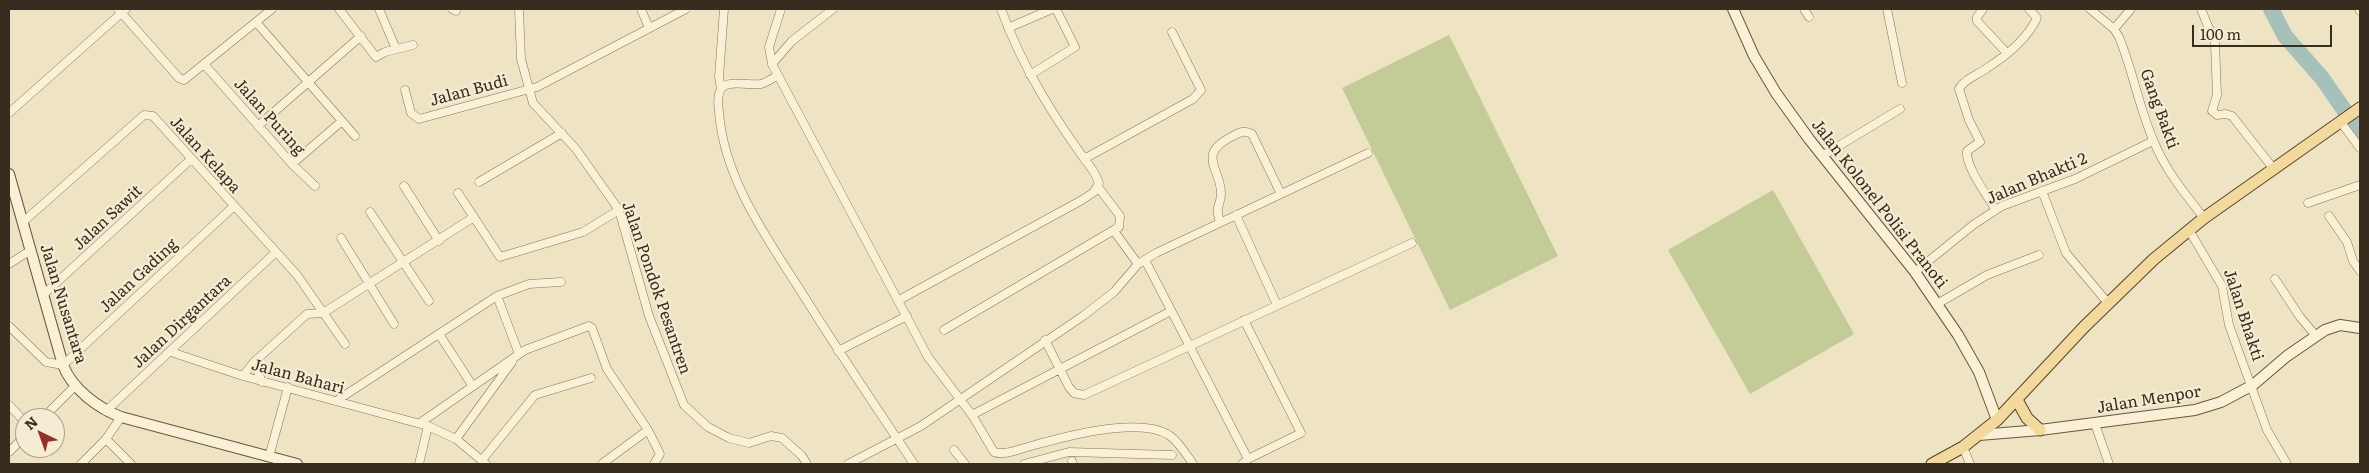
<!DOCTYPE html>
<style>
body{margin:0}
#map{position:relative;width:2369px;height:473px;overflow:hidden;background:#eee3c3;font-family:Literata,serif}
canvas{display:block}
.frame{position:absolute;inset:0;border:10px solid #382c1e;pointer-events:none}
.north{position:absolute;left:15px;top:408px;width:50px;height:50px;box-sizing:border-box;background:#f5edd3;border:1px solid #a9a08b;border-radius:50%;rotate:318deg;font-size:14px;font-weight:700;line-height:20px;text-align:center;color:#382c1e}
.north::after{content:'';display:block;margin:auto;width:18px;height:22px;background:#972f2a;clip-path:polygon(50% 0,100% 100%,50% 72%,0 100%)}
.scale{position:absolute;left:2192px;top:25px;width:140px;height:22px;box-sizing:border-box;border:2px solid #382c1e;border-top:0;padding-left:6px;font-size:15px;line-height:18px;white-space:nowrap;color:#382c1e;-webkit-text-stroke:4px #f5edd3;paint-order:stroke}
</style>
<div id="map">
<canvas width="2369" height="473"></canvas>
<div class="frame"></div>
<div class="north">N</div>
<div class="scale">100 m</div>
</div>
<script>
const ctx = document.querySelector('canvas').getContext('2d');
ctx.lineJoin = 'round';
function fill(path, color) { ctx.fillStyle = color; ctx.fill(path, 'evenodd'); }
function strokePath(path, color, width, dash) { ctx.strokeStyle = color; ctx.lineWidth = width; ctx.lineCap = dash ? 'butt' : 'round'; ctx.setLineDash(dash || []); ctx.stroke(path); }
function drawText(font, color, halo, rows, align = 'center') {
  ctx.font = font + ' Literata,serif'; ctx.lineWidth = 4.5; ctx.setLineDash([]); ctx.textBaseline = 'middle'; ctx.strokeStyle = halo; ctx.fillStyle = color; for (const [text, x, y, turn = 0] of rows) {
    ctx.save(); ctx.translate(x, y); ctx.rotate((+turn || 0) * Math.PI / 180); ctx.textAlign = isNaN(turn) ? turn : align; if (halo) ctx.strokeText(text, 0, 0); ctx.fillText(text, 0, 0); ctx.restore();
  }
}
const green = new Path2D(`
 M1449,35l109,221 -108,54 -108,-222z
 M1773,190l81,144 -104,60 -82,-144z`);
const river = new Path2D(`
 M2271,9l14,27 37,42 38,55`);
const street = new Path2D(`
 M118,9l61,69 5,2 88,-71
 M339,9l37,48 9,-5 28,-7
 M379,9l17,40
 M452,9l4,2
 M519,9l2,50 12,44 43,46 43,61 30,106 35,89 24,22 21,11 20,5 22,-7 11,2 20,18 5,8
 M641,9l8,19
 M781,9l-12,38 3,17 156,293 44,58 22,37c10,4 26,-3 37,-6 32,-9 107,-30 138,-11 10,7 17,19 24,29
 M1804,9l5,8
 M1887,9l15,74
 M1983,9l-6,8v4l27,29
 M2090,9l24,20 5,8c14,34 20,71 35,105 12,29 31,52 50,76
 M2201,9l14,34 2,52 -5,16 5,4 9,-1 6,2 41,52
 M2359,9l1,2
 M256,22l99,114
 M1008,28l44,-19
 M2114,29l17,-20
 M204,64l88,100 23,22
 M772,64l20,-23 41,-32
 M778,75c-6,4 -11,7 -17,9 -10,2 -34,-5 -40,5 -4,6 -3,16 -2,23 5,67 48,126 83,181 36,58 74,114 112,171
 M1030,75l45,-28 -19,-38
 M721,89l-2,-12 5,-68
 M405,90l6,23 8,6 118,-32 149,-78
 M9,113l117,-104
 M2340,121l20,27
 M258,126l103,-90
 M1822,156l78,-47
 M1084,159l109,-60 8,-9 -29,-58
 M292,164l50,-43
 M479,182l83,-49
 M404,186l35,55
 M2042,191l24,62 42,50
 M458,193l42,64 83,-25 36,-22
 M2308,203l52,-18
 M1996,210c-8,-13 -31,-44 -29,-59l13,-9 -11,-22 -10,-31c5,-10 19,-14 28,-21 19,-12 40,-29 50,-50l-8,-9
 M370,212l59,89
 M1236,215l41,90
 M2329,216l18,26 6,19 7,10
 M23,222l121,-107 9,1 144,159 48,69
 M1220,222c-6,-18 2,-17 1,-30 -1,-24 -25,-38 12,-56 7,-4 12,-6 19,-2l29,60
 M2189,230l33,56 7,39 38,105 20,34
 M1114,231l24,33
 M341,238l53,86
 M1145,260l103,199
 M9,264l22,-14
 M1915,272l58,-47 29,-19 73,-27 78,-38
 M2275,279l25,38 16,19
 M43,295l147,-135
 M497,296l22,58
 M899,300l183,-100 12,-8 5,-9 -5,-11c-38,-51 -71,-103 -93,-163
 M1937,304l50,-29 52,-20
 M9,326l37,36 17,3 170,-158
 M944,330l175,-103 1,-11 -22,-29
 M439,334l33,51
 M1045,340l24,47 5,6 10,2 328,-152
 M838,351l69,-35
 M171,352l72,24 185,50 28,13 30,25
 M254,362l8,20
 M243,376l11,-14 53,-48 16,-1 151,-96
 M336,401l161,-105 32,-12 32,-2
 M9,405l16,17
 M106,411l170,-159
 M972,415l199,-104
 M43,418l33,-33
 M420,423l105,-73 64,-24 3,2 15,41 41,61 12,24 -6,10
 M2095,424l14,40
 M106,439l25,25
 M456,439l56,-77
 M1963,447l7,17
 M954,450l11,14
 M9,452l16,-16
 M269,457l19,-70
 M482,460l53,-65 56,-17
 M1072,461l1,3
 M603,463l45,-33
 M81,464l25,-25 15,-22
 M419,464l9,-38
 M848,464l73,-38 162,-110 31,-24 24,-28 18,-11 212,-100
 M1024,464l45,-12 103,3
 M1242,464l6,-5 53,-26 -57,-113`);
const secondary = new Path2D(`
 M1733,9l21,47 22,37 33,46 106,133 43,63 21,37 18,48
 M9,174l54,191c9,24 35,43 58,52l176,47
 M1979,435l61,-5 155,-20 26,-8 32,-17 34,-29 38,-26 15,-5 20,3`);
const primary = new Path2D(`
 M2017,400l10,18 13,12
 M1932,464l31,-17 34,-27 87,-93 70,-68 50,-41 156,-110`);
const streetNames = [
 ["Jalan Budi",469,91,-15],
 ["Gang Bakti",2159,109,70],
 ["Jalan Puring",269,117,48],
 ["Jalan Kelapa",205,155,48],
 ["Jalan Bhakti 2",2037,179,-23],
 ["Jalan Kolonel Polisi Pranoti",1879,204,52],
 ["Jalan Sawit",108,218,-43],
 ["Jalan Gading",139,276,-43],
 ["Jalan Pondok Pesantren",656,288,71],
 ["Jalan Nusantara",63,304,73],
 ["Jalan Bhakti",2243,315,72],
 ["Jalan Dirgantara",182,322,-43],
 ["Jalan Bahari",298,377,15],
 ["Jalan Menpor",2149,400,-9]
];
fill(green, '#c3cc97');
strokePath(river, '#a5c1ba', 16);
strokePath(street, '#88755a', 9);
strokePath(secondary, '#6a563d', 12);
strokePath(primary, '#56432e', 13);
strokePath(street, '#f9f0d6', 8);
strokePath(secondary, '#f9f0d6', 10);
strokePath(primary, '#f1da9b', 11);
drawText('16px', '#382c1e', '#f5edd3', streetNames);
</script>
